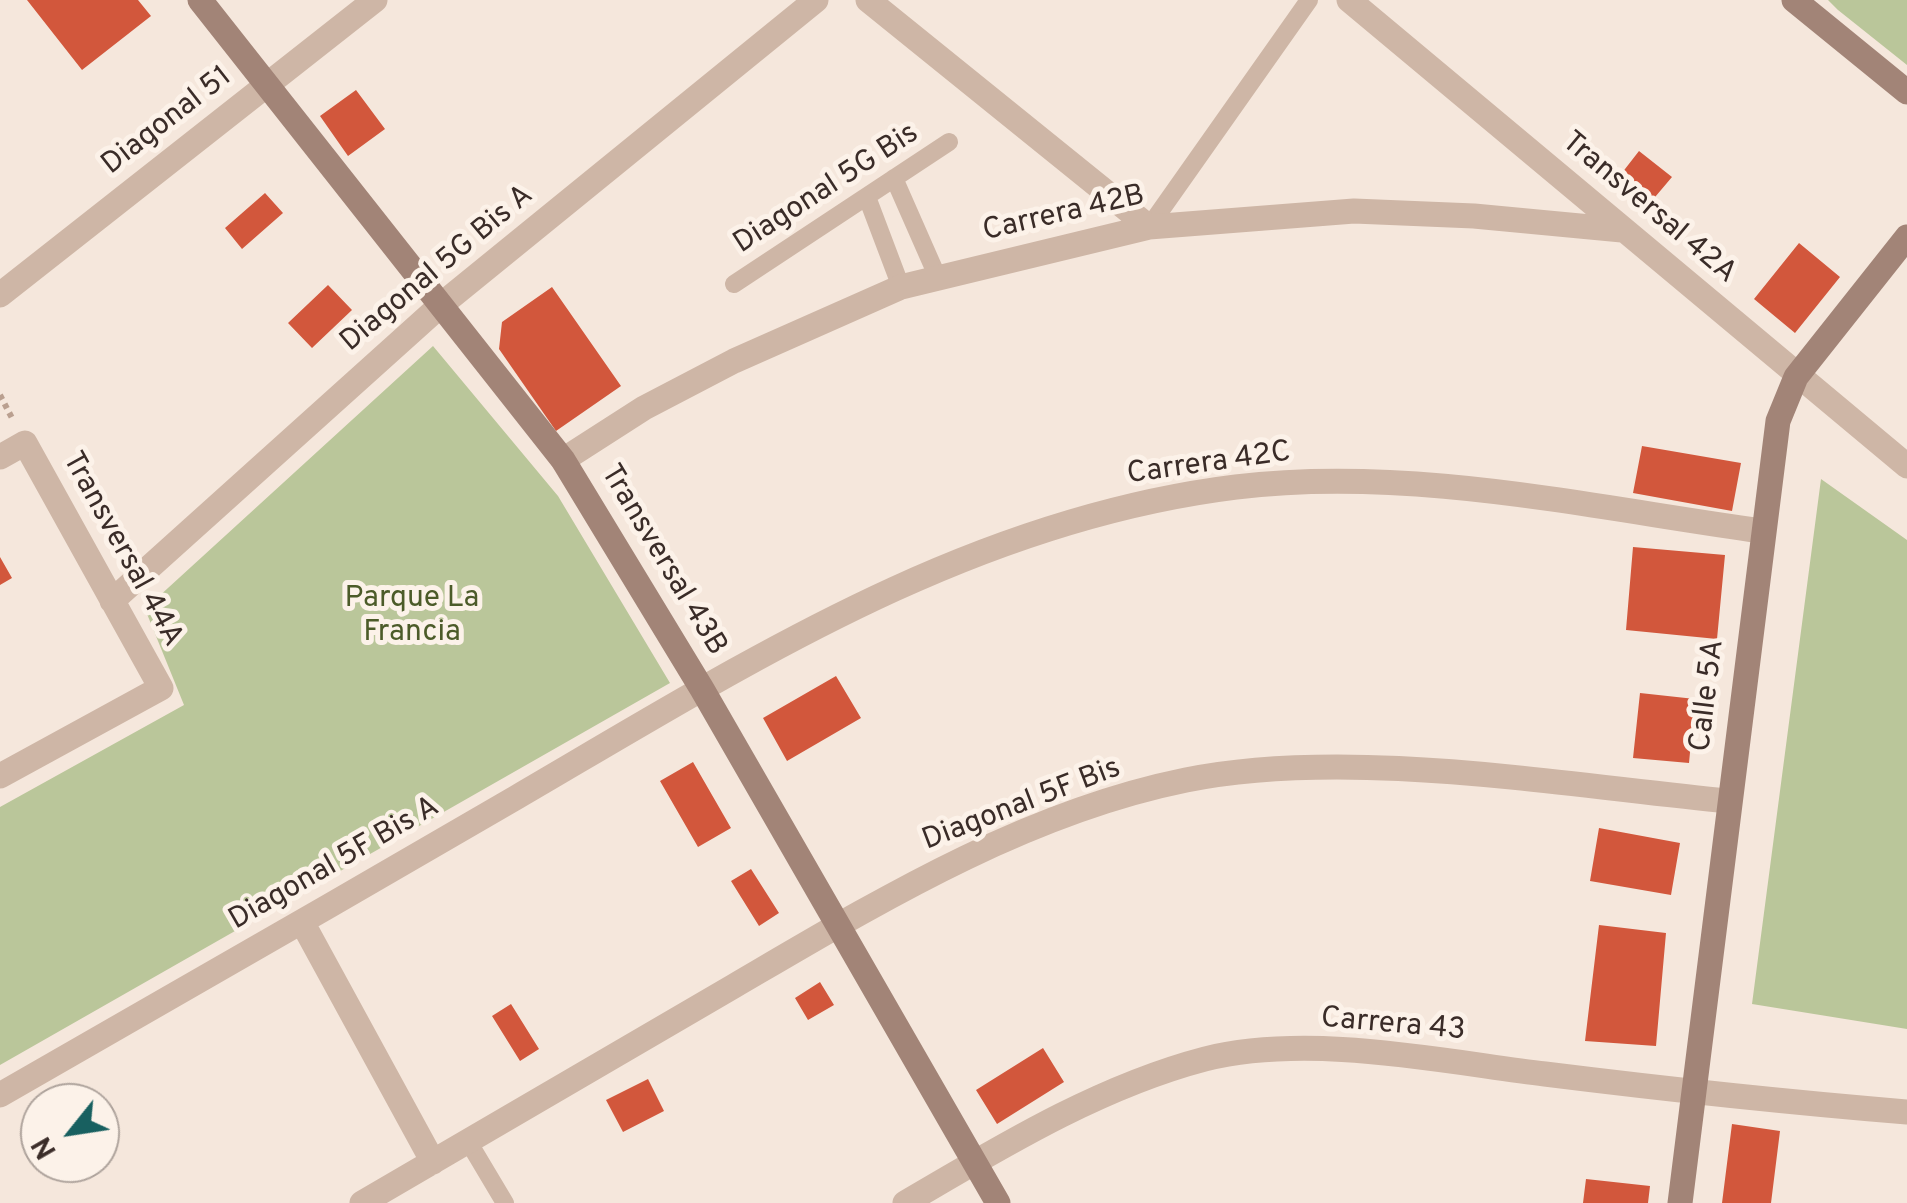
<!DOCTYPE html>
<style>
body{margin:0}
#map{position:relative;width:1907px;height:1203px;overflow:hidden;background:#f5e7dc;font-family:Overpass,sans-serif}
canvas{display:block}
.north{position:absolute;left:20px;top:1083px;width:100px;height:100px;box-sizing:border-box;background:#fcf2e9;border:2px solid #aea39c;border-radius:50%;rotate:240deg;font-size:28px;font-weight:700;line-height:40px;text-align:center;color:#3a2c28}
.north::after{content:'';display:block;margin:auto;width:35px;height:45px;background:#186060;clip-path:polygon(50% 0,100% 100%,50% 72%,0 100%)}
</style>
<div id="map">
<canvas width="1907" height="1203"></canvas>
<div class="north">N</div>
</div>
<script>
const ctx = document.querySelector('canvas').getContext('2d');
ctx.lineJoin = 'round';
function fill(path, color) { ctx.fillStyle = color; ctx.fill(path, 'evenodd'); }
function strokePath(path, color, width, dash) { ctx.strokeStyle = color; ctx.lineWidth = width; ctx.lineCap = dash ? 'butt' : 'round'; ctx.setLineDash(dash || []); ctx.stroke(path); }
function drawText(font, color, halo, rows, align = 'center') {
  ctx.font = font + ' Overpass,sans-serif'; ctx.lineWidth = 10; ctx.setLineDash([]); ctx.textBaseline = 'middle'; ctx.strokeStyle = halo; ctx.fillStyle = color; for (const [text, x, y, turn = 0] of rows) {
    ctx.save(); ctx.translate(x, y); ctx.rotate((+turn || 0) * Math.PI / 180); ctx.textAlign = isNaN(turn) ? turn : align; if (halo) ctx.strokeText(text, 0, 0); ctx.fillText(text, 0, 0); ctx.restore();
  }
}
const green = new Path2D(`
 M1828,0h79v65l-69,-55z
 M433,346l125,150 112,187 -670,382v-258l184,-102 -39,-96z
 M1821,479l86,61v489l-155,-25z`);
const building = new Path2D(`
 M27,0h111l13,16 -69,54z
 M356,90l29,39 -37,27 -28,-40z
 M1639,151l33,26 -22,26 -32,-25z
 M265,193l18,20 -41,36 -17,-21z
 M1799,243l41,34 -45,56 -41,-34z
 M328,285l24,25 -40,38 -24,-25z
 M552,287l69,99 -65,45 -57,-82 3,-27z
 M1642,446l99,17 -9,48 -99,-18z
 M1633,547l92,8 -8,84 -91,-9z
 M0,557l12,21 -12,7z
 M836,676l25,42 -74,43 -24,-43z
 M1640,693l55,6 -6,64 -56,-5z
 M693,762l38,66 -33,19 -38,-66z
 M1599,828l81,15 -9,52 -81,-14z
 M751,869l28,44 -20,13 -28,-45z
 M1599,925l67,8 -10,113 -71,-5z
 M820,982l14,23 -26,15 -13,-22z
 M511,1004l28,45 -19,12 -28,-45z
 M1043,1048l21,34 -67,42 -21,-34z
 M648,1079l16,32 -41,21 -17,-32z
 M1732,1124l48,7 -9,72h-49z
 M1586,1179l64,7 -2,17h-65z`);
const path = new Path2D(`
 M0,395l13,25`);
const lane = new Path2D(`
 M894,178l44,100
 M867,197l34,90
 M1149,227l160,-227
 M734,284l215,-142
 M468,1141l37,62`);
const street = new Path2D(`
 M868,0l281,227
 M1349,0l558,466
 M0,295l375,-295
 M0,457l25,-14 136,245 -161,88
 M563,460l81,-52 90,-47 167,-74 248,-60 205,-16 120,5 148,14
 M112,601l329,-296 375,-305
 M302,922l131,240
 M0,1095c173,-99 345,-198 517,-298 228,-133 451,-277 719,-310 174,-21 353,20 526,44
 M362,1203c124,-72 248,-145 372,-217 142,-83 289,-173 452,-206 163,-33 376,5 542,21
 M905,1203c94,-55 193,-116 300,-144 104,-26 235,2 340,15 120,15 241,28 362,38`);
const secondary = new Path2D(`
 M200,0l363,460 139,229 296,514
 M1794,0l113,92
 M1680,1203l98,-782 18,-44 111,-140`);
const streetNames = [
 ["Diagonal 51",168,122,-38],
 ["Diagonal 5G Bis",827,190,-33],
 ["Transversal 42A",1648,209,40],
 ["Carrera 42B",1064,215,-13],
 ["Diagonal 5G Bis A",438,270,-40],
 ["Carrera 42C",1209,465,-8],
 ["Transversal 44A",121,550,61],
 ["Transversal 43B",662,561,59],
 ["Calle 5A",1709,696,-83],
 ["Diagonal 5F Bis",1022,806,-21],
 ["Diagonal 5F Bis A",335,865,-30],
 ["Carrera 43",1393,1026,5]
];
const parkNames = [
 ["Parque La",412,600],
 ["Francia",412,634]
];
fill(green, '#bac69a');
fill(building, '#d2573c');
strokePath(path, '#baa090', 6, [5, 5]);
strokePath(lane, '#ceb6a6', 18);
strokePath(street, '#ceb6a6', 25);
strokePath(secondary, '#a28477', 25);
drawText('30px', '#3a2c28', '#fcf2e9', streetNames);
drawText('30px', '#4c5b29', '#fcf2e9', parkNames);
</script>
